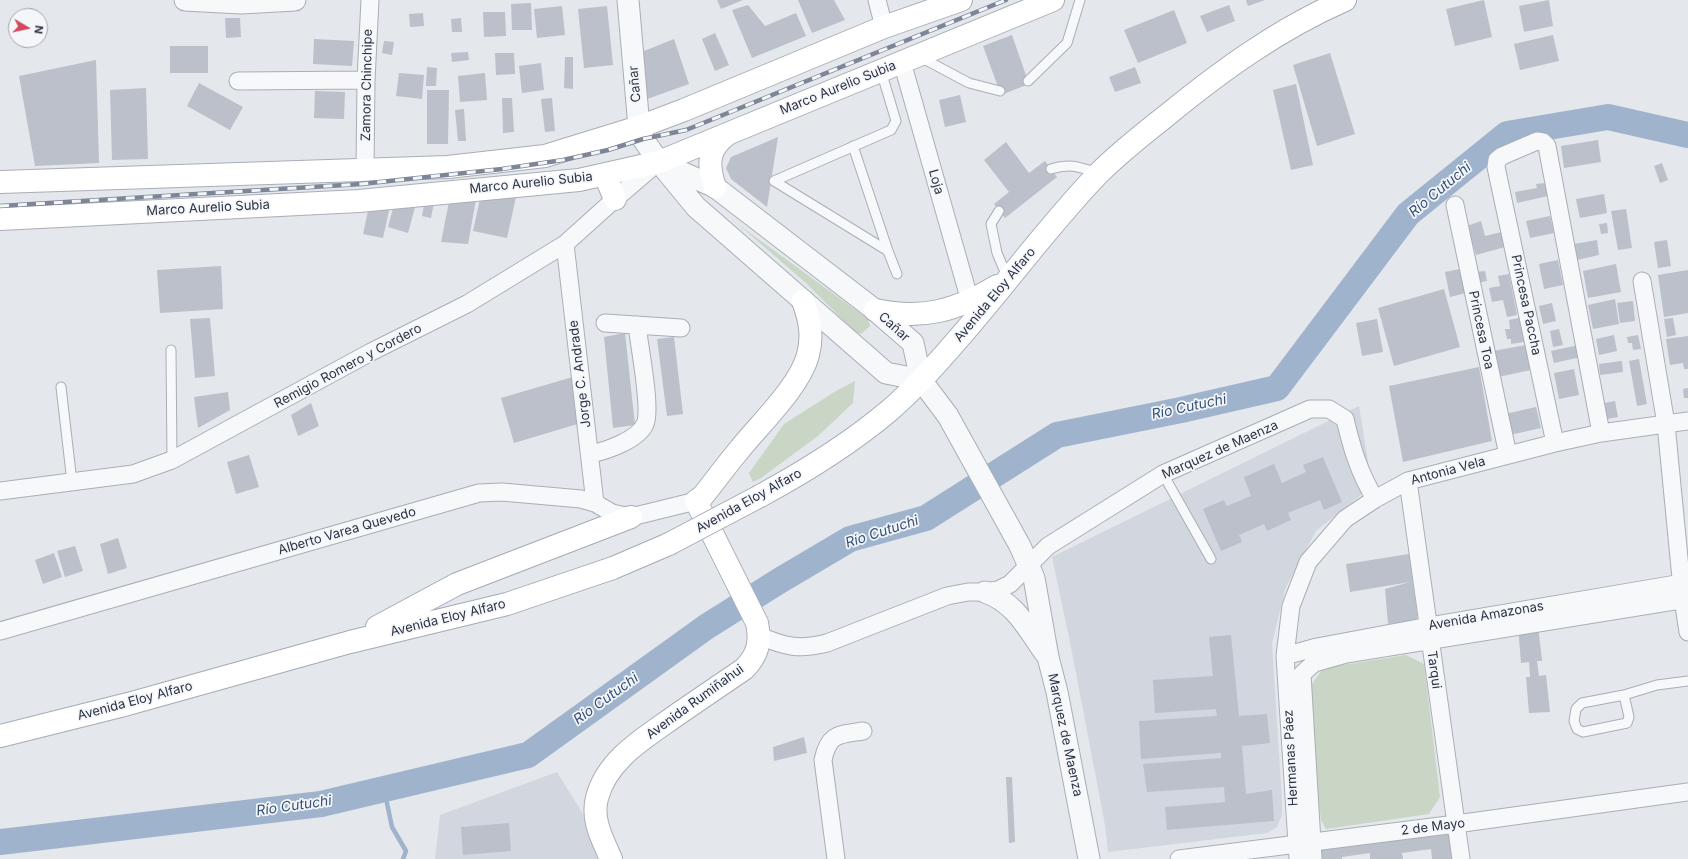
<!DOCTYPE html>
<meta charset="utf-8">
<style>
body{margin:0}
#map{position:relative;width:1688px;height:859px;overflow:hidden;background:#e4e7ec;font-family:Inter,sans-serif}
canvas{display:block}
.north{position:absolute;left:8px;top:8px;width:40px;height:40px;box-sizing:border-box;background:#f4f6f9;border:1px solid #a4a8b1;border-radius:50%;rotate:99deg;font-size:11px;font-weight:700;line-height:16px;text-align:center;color:#2b3445}
.north::after{content:'';display:block;margin:auto;width:14px;height:18px;background:#d1495b;clip-path:polygon(50% 0,100% 100%,50% 72%,0 100%)}
</style>
<div id="map">
<canvas width="1688" height="859"></canvas>
<div class="north">N</div>
</div>
<script>
const ctx = document.querySelector('canvas').getContext('2d');
ctx.lineJoin = 'round';
function fill(path, color) { ctx.fillStyle = color; ctx.fill(path, 'evenodd'); }
function strokePath(path, color, width, dash) { ctx.strokeStyle = color; ctx.lineWidth = width; ctx.lineCap = dash ? 'butt' : 'round'; ctx.setLineDash(dash || []); ctx.stroke(path); }
function drawText(font, color, halo, rows, align = 'center') {
  ctx.font = font + ' Inter,sans-serif'; ctx.lineWidth = 3.5; ctx.setLineDash([]); ctx.textBaseline = 'middle'; ctx.strokeStyle = halo; ctx.fillStyle = color; for (const [text, x, y, turn = 0] of rows) {
    ctx.save(); ctx.translate(x, y); ctx.rotate((+turn || 0) * Math.PI / 180); ctx.textAlign = isNaN(turn) ? turn : align; if (halo) ctx.strokeText(text, 0, 0); ctx.fillText(text, 0, 0); ctx.restore();
  }
}
const built = new Path2D(`
 M1359,406l13,80 -56,45 -30,56 -14,56 10,157v15l-5,12 -10,6 -159,19 -3,-27 -34,-178 -19,-90z
 M557,772l31,50 16,37h-169l5,-44z`);
const green = new Path2D(`
 M739,225l129,94 2,7 -9,8 -6,-2 -49,-49z
 M855,381l-2,22 -35,33 -57,42 -8,4 -4,-9 35,-49 52,-33z
 M1406,655l18,9 16,133 -11,17 -103,15 -5,-9 -16,-126 18,-26z`);
const stream = new Path2D(`
 M384,789l8,38 14,24 -3,8`);
const river = new Path2D(`
 M0,842l321,-38 207,-49 178,-128 73,-46 71,-42 76,-21 131,-83 124,-25 96,-22 131,-174 99,-80 101,-17 80,18`);
const building = new Path2D(`
 M717,0h26l-22,9z
 M798,0h36l11,20 -33,13z
 M1246,0h19l-17,6z
 M1484,0l8,37 -37,9 -9,-37z
 M1549,0l4,26 -29,6 -5,-26z
 M531,3l1,27h-20l-1,-26z
 M748,5l17,21 31,-13 10,23 -54,22 -20,-48z
 M1229,5l6,16 -28,11 -7,-16z
 M562,6l3,29 -28,3 -3,-29z
 M607,6l6,59 -29,3 -6,-59z
 M1174,10l13,33 -49,20 -14,-33z
 M483,12h22l1,24 -22,1z
 M423,13l1,13 -14,1 -1,-13z
 M225,18h15l1,19 -15,1z
 M461,18l1,14h-10l-1,-13z
 M715,33l14,32 -14,6 -13,-32z
 M1012,35l17,49 -28,11 -18,-49z
 M1553,35l6,26 -39,9 -6,-26z
 M314,39l40,2 -2,25 -39,-2z
 M674,39l15,45 -42,15 -8,-46z
 M384,41l10,1 -2,13 -10,-2z
 M170,46h38v27h-38z
 M468,52l1,8 -17,2 -1,-9z
 M495,53h19l1,21 -19,1z
 M1330,53l25,81 -38,12 -24,-81z
 M565,57h8v32l-9,-1z
 M96,60l3,103 -64,3 -16,-90z
 M541,63l3,27 -22,3 -3,-27z
 M427,67l10,1 -1,18h-10z
 M1135,67l6,16 -26,9 -6,-15z
 M399,73l25,2 -2,24 -26,-3z
 M485,73l2,27 -27,2 -2,-26z
 M199,83l44,24 -13,23 -43,-24z
 M1296,84l17,81 -22,5 -18,-80z
 M146,88l2,71 -36,1 -2,-70z
 M427,90h22l-1,54h-21z
 M315,91l30,1 -1,27 -30,-1z
 M960,95l6,27 -21,5 -6,-27z
 M502,98h10l2,34 -11,1z
 M552,98l3,33 -10,1 -4,-33z
 M464,109l2,32h-8l-3,-31z
 M778,137l-11,70 -36,-28 -5,-11 5,-11z
 M1598,140l3,22 -37,6 -3,-22z
 M1006,142l23,31 16,-12 12,16 -52,41 -11,-14 15,-12 -25,-32z
 M1662,163l6,17 -8,3 -6,-17z
 M1545,183l3,13 -31,7 -2,-11 22,-4 -1,-4z
 M518,188l-11,50 -34,-7 8,-37z
 M477,194l-9,50 -27,-2 9,-45z
 M1604,194l3,19 -27,5 -4,-19z
 M435,198l-4,20 -9,-2 3,-17z
 M417,200l-9,33 -20,-6 7,-26z
 M370,202l20,4 -7,32 -20,-4z
 M1626,209l6,39 -14,2 -7,-39z
 M1550,216l4,17 -24,5 -4,-17z
 M1481,221l4,15 17,-4 3,15 -29,8 -9,-29z
 M1607,223l1,10 -7,1 -2,-10z
 M1597,240l2,15 -22,5 -3,-16z
 M1667,240l4,26 -13,2 -4,-26z
 M1558,260l5,25 -19,4 -5,-25z
 M1616,264l5,28 -33,6 -5,-27z
 M221,266l2,43 -63,4 -3,-43z
 M1460,269l6,24 -16,4 -5,-25z
 M1688,270v43l-24,4 -6,-42z
 M1485,271l2,10 -10,2 -2,-11z
 M1509,274l8,41 -10,2 -4,-17 -11,2 -3,-14 11,-2 -2,-10z
 M1444,289l16,58 -66,19 -16,-58z
 M1615,299l4,25 -26,5 -5,-24z
 M1633,301l2,20 -15,2 -3,-20z
 M1552,303l4,18 -13,3 -4,-18z
 M210,318l5,58 -20,2 -5,-59z
 M1519,318l5,24 -13,2v-5h-4l-2,-10h5l-1,-9z
 M1673,318l3,17 -9,2 -3,-18z
 M1377,319l6,33 -21,4 -6,-33z
 M1559,329l4,16 -10,2 -3,-16z
 M625,333l10,92 -22,3 -9,-91z
 M1614,335l3,16 -18,4 -3,-16z
 M1638,335l3,14 -8,1 -1,-7h-4l-1,-6z
 M1688,336v33h-4l-1,-6 -13,2 -4,-26z
 M674,337l9,77 -16,2 -10,-77z
 M1526,345l5,25 -33,7 -5,-26z
 M1579,345l2,12 -27,6 -3,-12z
 M1639,359l8,45 -10,2 -8,-45z
 M1622,361l1,11 -23,3 -1,-11z
 M1479,367l13,74 -89,21 -14,-76z
 M1574,369l5,26 -20,4 -5,-26z
 M576,376l5,47 -67,20 -13,-45z
 M1688,388v10h-4l-1,-9z
 M228,392l2,18 -32,18 -4,-31z
 M1615,401l3,16 -11,2 -3,-16z
 M311,403l8,23 -21,10 -7,-21z
 M1536,407l5,21 -31,7 -5,-21z
 M249,455l10,32 -23,7 -9,-32z
 M1323,457l19,45 -18,8 -4,-10 -32,13 3,7 -24,11 -3,-7 -25,11 3,7 -21,9 -18,-42 21,-9 3,6 24,-10 -7,-19 30,-13 8,19 24,-11 -3,-7z
 M118,538l9,30 -19,6 -8,-30z
 M75,546l8,25 -18,6 -8,-26z
 M54,553l8,24 -19,7 -8,-24z
 M1409,554l9,67 -30,3 -3,-35 25,-7 -60,10 -4,-28z
 M1538,625l4,36h-5l2,15 7,-1 4,37 -21,1 -3,-36h4l-1,-15 -8,1 -3,-37z
 M1231,635l8,81 28,-2 3,29 -28,3 4,48 26,-4 2,31 -107,9 -2,-23 60,-5 -1,-15 -77,5 -4,-28 78,-6v-5l-80,6 -2,-38 78,-5 -1,-7 -61,4 -2,-33 60,-4 -4,-39z
 M804,737l3,16 -33,8 -1,-14z
 M1006,777h6l3,65 -6,1z
 M509,823l2,28 -48,4 -2,-28z
 M1452,831l4,28h-24l-1,-10 -29,4 1,6h-33v-6l-28,4v2h-21l-1,-11z`);
const service = new Path2D(`
 M920,57l49,26 31,8
 M1028,81l39,-38 13,-43
 M853,146l35,105 -114,-70 117,-51 5,-9 -15,-50
 M1051,169c20,-6 28,-2 47,4
 M999,211l-8,13 6,29 11,26
 M888,251l9,23
 M171,350l1,110
 M61,387l11,95
 M1163,474l48,85
 M1624,695l5,22 -2,6 -44,9 -6,-3 -3,-8 2,-12 6,-6 42,-8 33,-10 31,-4`);
const minor = new Path2D(`
 M877,0l7,27
 M902,62l68,239
 M238,81l128,-1
 M365,170l1,-90 4,-80
 M1455,205l53,250
 M565,244l30,259
 M1642,281l24,143 17,175 5,33
 M605,323l76,5
 M1555,443l-59,-276 1,-7 5,-4 35,-15 6,1 4,4 54,287
 M590,454c16,-3 48,-14 55,-30 7,-15 -6,-79 -8,-99
 M1408,481l53,378
 M0,491l133,-17 39,-14 199,-108 96,-48 98,-60 50,-45 42,-36
 M0,631l479,-138 23,-1 79,7 14,4 17,10 19,4 65,-16
 M760,636c26,11 39,14 67,7l120,-47 21,-4h17l13,-2 12,-6 38,-38 115,-72 147,-65h19l16,10c7,30 14,53 30,80
 M1285,656l32,-9 112,-21 259,-44
 M836,859l-13,-99c6,-27 15,-25 40,-29
 M1179,859l277,-35 232,-32
 M1298,859l-13,-203 6,-50 17,-44 37,-43 30,-20 33,-18 147,-38 46,-10 87,-12
 M1313,859l-11,-185 12,-11 32,-9 342,-55`);
const tertiary = new Path2D(`
 M185,0l56,3 54,-3
 M628,0l11,127 4,12 16,23 37,45 190,166 35,7
 M659,162l56,25 160,123 38,33 8,37 27,36 72,130 14,32 14,79 9,35 32,167
 M985,592c31,11 42,36 60,61`);
const secondary = new Path2D(`
 M601,175l6,5 8,19
 M0,182l448,-15 97,-11 94,-29 45,-17 200,-83 77,-27
 M715,187c-8,-23 -7,-39 13,-53
 M0,219l359,-18 220,-21 80,-18 394,-162
 M611,859c-8,-19 -20,-39 -14,-61 10,-40 51,-62 81,-84 22,-15 44,-30 66,-45 14,-14 17,-27 13,-46l-61,-122 6,-4c13,-16 25,-33 38,-48 20,-25 60,-63 68,-94 5,-20 2,-35 -5,-54`);
const primary = new Path2D(`
 M875,310c47,10 81,1 122,-24
 M760,496c46,-25 90,-52 130,-86 22,-19 43,-42 62,-64 50,-56 94,-118 146,-172 21,-21 45,-40 68,-58 56,-46 113,-87 179,-116
 M377,627l80,-43 174,-67
 M0,736l128,-32 222,-62 157,-38 106,-36 56,-24`);
const rail = new Path2D(`
 M0,206l361,-22 141,-15 61,-9 45,-10 35,-11 43,-9 320,-130`);
const primaryBridge = new Path2D(`
 M669,544l91,-48`);
const streetNames = [
 ["Cañar",635,84,-95],
 ["Zamora Chinchipe",367,85,-89],
 ["Marco Aurelio Subia",838,88,-22],
 ["Loja",936,182,74],
 ["Marco Aurelio Subia",531,183,-6],
 ["Marco Aurelio Subia",208,208,-3],
 ["Avenida Eloy Alfaro",995,295,-50],
 ["Princesa Paccha",1526,305,78],
 ["Cañar",894,327,42],
 ["Princesa Toa",1481,330,78],
 ["Remigio Romero y Cordero",348,366,-28],
 ["Jorge C. Andrade",580,374,-97],
 ["Marquez de Maenza",1220,450,-24],
 ["Antonia Vela",1448,471,-15],
 ["Avenida Eloy Alfaro",749,501,-29],
 ["Alberto Varea Quevedo",347,531,-16],
 ["Avenida Amazonas",1486,616,-10],
 ["Avenida Eloy Alfaro",448,618,-14],
 ["Tarqui",1434,670,82],
 ["Avenida Eloy Alfaro",135,701,-15],
 ["Avenida Rumiñahui",695,702,-36],
 ["Marquez de Maenza",1065,735,78],
 ["Hermanas Páez",1291,758,-93],
 ["2 de Mayo",1433,827,-7]
];
const waterNames = [
 ["Río Cutuchi",1440,190,-40],
 ["Río Cutuchi",1189,407,-12],
 ["Río Cutuchi",882,532,-18],
 ["Río Cutuchi",606,699,-36],
 ["Río Cutuchi",294,806,-8]
];
fill(built, '#d2d6de');
fill(green, '#c9d6c5');
strokePath(stream, '#9fb4cc', 4.5);
strokePath(river, '#9fb4cc', 26);
fill(building, '#bbc0ca');
strokePath(service, '#a9aeb7', 11);
strokePath(minor, '#a9aeb7', 19);
strokePath(tertiary, '#a9aeb7', 23);
strokePath(secondary, '#a9aeb7', 24);
strokePath(primary, '#a3abb8', 24);
strokePath(service, '#f7f8fa', 9);
strokePath(minor, '#f7f8fa', 17);
strokePath(tertiary, '#f7f8fa', 21);
strokePath(secondary, '#fff', 22);
strokePath(primary, '#fff', 22);
strokePath(rail, '#7d8696', 4.5);
strokePath(rail, '#f4f6f9', 3, [9]);
strokePath(primaryBridge, '#a3abb8', 24, []);
strokePath(primaryBridge, '#fff', 22);
drawText('13px', '#2b3445', '#f4f6f9', streetNames);
drawText('italic 14px', '#34527a', '#f4f6f9', waterNames);
</script>
